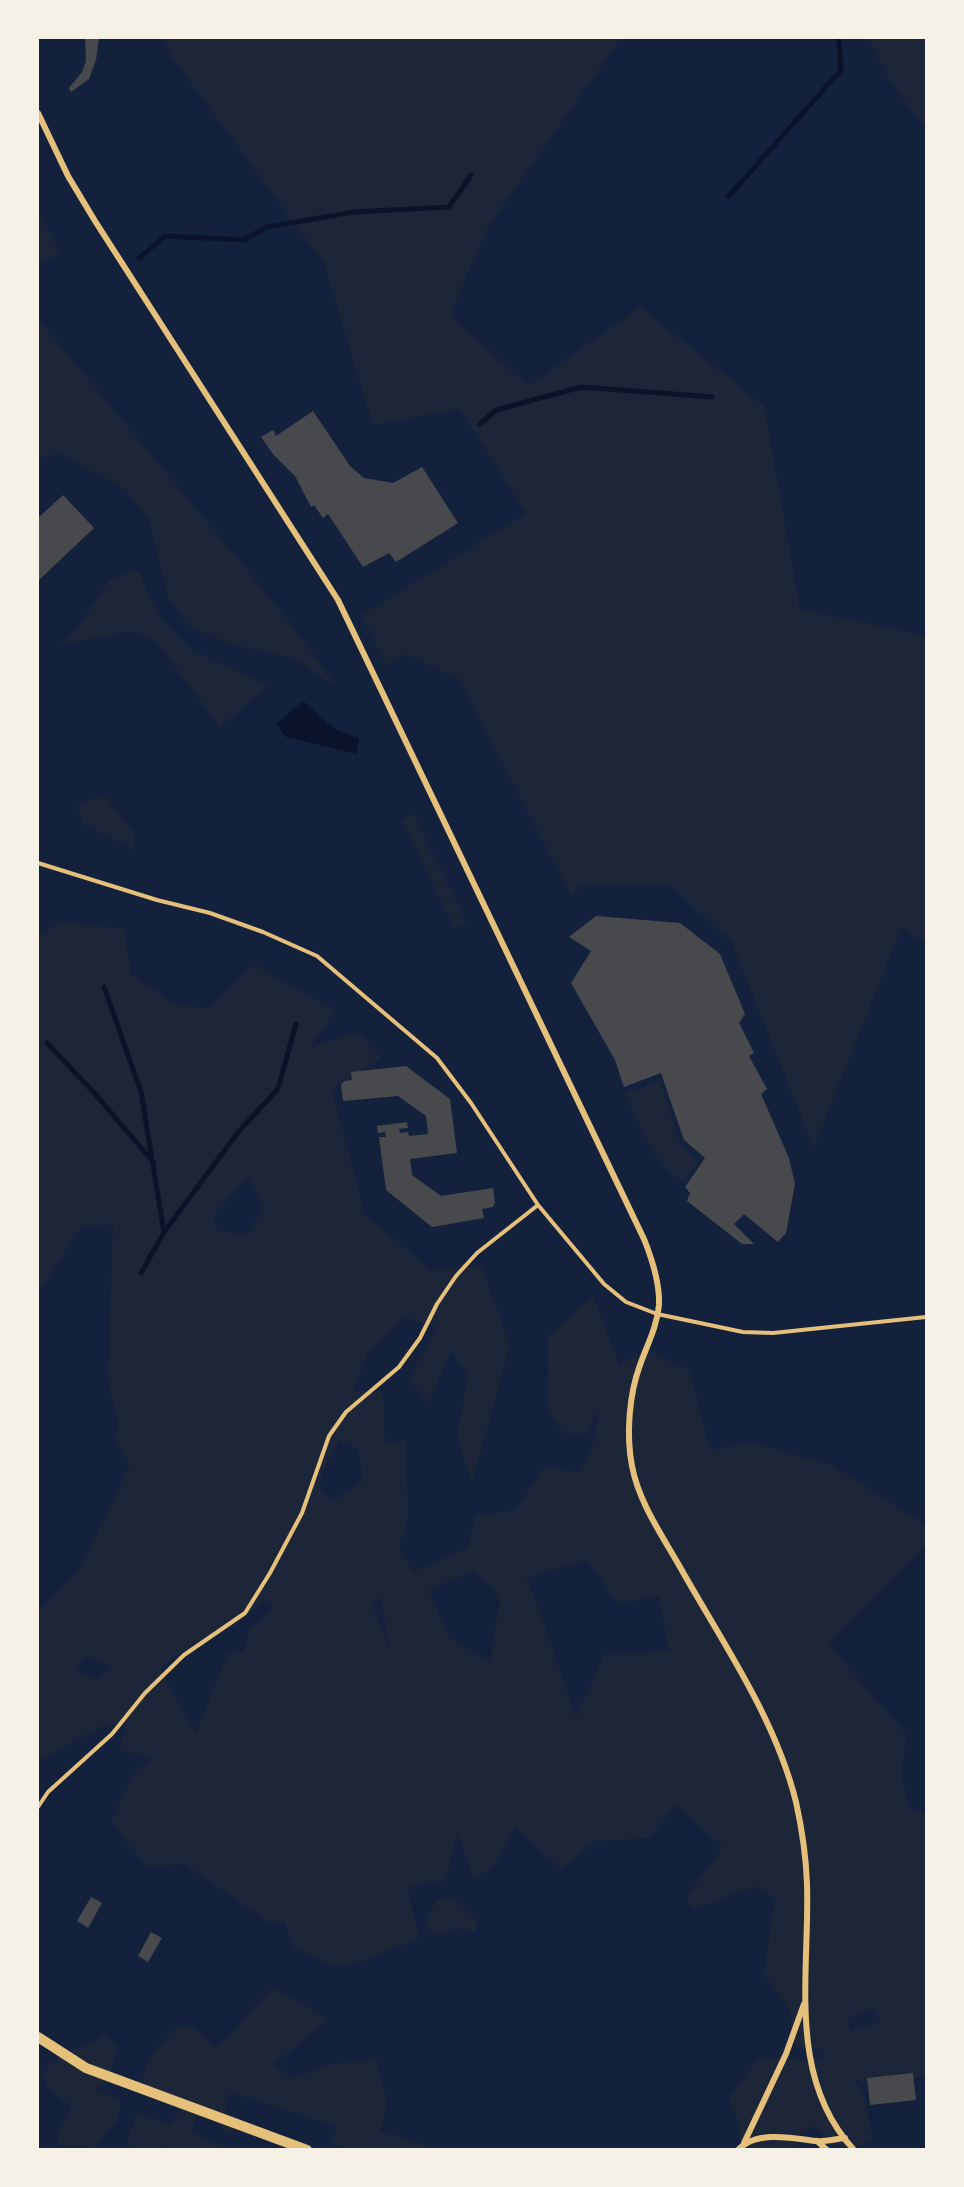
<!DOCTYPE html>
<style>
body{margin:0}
#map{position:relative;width:964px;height:2187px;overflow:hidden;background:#14213d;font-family:"Alegreya Sans",sans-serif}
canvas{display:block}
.frame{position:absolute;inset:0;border:39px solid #f6f1e7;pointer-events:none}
</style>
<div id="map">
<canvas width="964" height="2187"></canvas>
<div class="frame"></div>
</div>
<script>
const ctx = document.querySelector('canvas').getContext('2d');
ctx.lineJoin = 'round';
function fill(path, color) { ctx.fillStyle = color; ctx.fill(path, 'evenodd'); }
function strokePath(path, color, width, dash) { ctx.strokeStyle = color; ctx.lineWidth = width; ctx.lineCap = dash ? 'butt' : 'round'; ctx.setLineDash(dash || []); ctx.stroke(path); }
const green = new Path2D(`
 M162,38h459l-134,190 -37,87 78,71 112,-79 124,99 36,203 126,27v308l-25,-16 -87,219 -82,-204 -61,-57 -91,-1 -8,12 -113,-218 -53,-25 -20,11 -24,-50 164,-102 -66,-104 -87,16 -49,-162 -153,-207z
 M868,38h58v92l-35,-48z
 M38,210l23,45 -23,8z
 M38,319l239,287 62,83 -48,-32 -58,-12 -43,-18 -21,-28 -20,-80 -25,-31 -65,-34 -21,4v-22l3,-2 -3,-4z
 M132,570l7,3 20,43 32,34 78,36 -49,41 -65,-87 -25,-9 -71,14 22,-22 28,-42z
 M103,794l31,39 1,17 -51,-26 -7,-18z
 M413,814l54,109 -12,6 -54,-109z
 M61,922l63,7 7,45 45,30 32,5 46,-44 81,45 -24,37 47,-15 23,26 -49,31 32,124 67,57 50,-4 29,79 -38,139 -15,-46 11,-63 -17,-25 -22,53 -21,-24 29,-52 -32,-10 -38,37 -14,37 30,1 2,51 21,-2 2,75 -9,31 14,25 55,-24 7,-33 41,-5 28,-43 35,5 15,-30 5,-34 -13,26 -22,-1 -17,-22 1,-74 45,-42 26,70 28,-15 43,21 20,79 40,-8 82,23 94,60v21l-98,98 79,91 -6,39 9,35 16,6v262l-44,6 -27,-3 8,13 10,47c-30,17 -36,5 -61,-14l-21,12 10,11h-60l-2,-26 -10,-25 30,-41 66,4 -3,-12 -26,-2 -7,-37 -25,-37 11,-74 -21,-13 -62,24 -5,-13 36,-50 -47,-42 -27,33 -54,3 -33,29 -47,-43 -20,39 -22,13 -15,-47 -10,39 -5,10 -36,5 12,52 -62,25 -22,4 -41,-19 -10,-27 -15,2 -84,-59 -38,3 -36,-45 23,-49 21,-15 -35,-8 6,-26 -26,3 -62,34v-148l44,-48 48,-100 -16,-26 4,-15 -10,-42 5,-158 -32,4 -43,65v-356zM248,1177l15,31 -15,27 -32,-4 -2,-16zM340,1440l18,10 5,31 -32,21 -11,-15 3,-17zM587,1560l31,44 41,-8 10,55 -65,4 -28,63 -37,-110 -13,-30zM473,1571l21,19 6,11 -10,60 -41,-23 -20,-48zM381,1597l8,49h-1l-16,-43zM266,1600l9,8 -25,20 -6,23 -16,2 -32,81 -36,-65 14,-13 55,-27zM85,1656l26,10 1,1 -16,13 -21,-9zM874,2008l8,13 -32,10 -2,-14z
 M660,1081l21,65 17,16 -15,19c-27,-12 -46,-62 -58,-88z
 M454,1897l23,24 -2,11 -18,-4 -21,8 -11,-13 12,-23z
 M273,1987l55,32 -53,45 16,15 36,-14 49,-6 12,45 -9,28 25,5 31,12h-95l-9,-8 7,-14 -107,-35 -6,12 10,30 -8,-1 -9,-10 -22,-7 -4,16 38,17h-62l-2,-4 -4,4h-30l-5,-6 10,-31 33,13 11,-15 -30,-12 -9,-21 8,-20 25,-29 19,-1 23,21z
 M104,2034l13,12 -10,38 -12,5c9,6 17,6 26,12l-4,19 -22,29 -36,-4 -3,-9 15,-29 -24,-20 -4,-11 8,-16 8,5 -2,-7c12,-8 39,-15 47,-24z`);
const water = new Path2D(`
 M303,701l33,29 23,8 -2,16 -71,-17 -10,-13z`);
const stream = new Path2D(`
 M728,197l113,-127 -2,-32
 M139,258l26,-22 79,4 23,-13 86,-15 96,-5 22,-32
 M480,424l16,-14 85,-23 131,10
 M104,987l37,105 23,140
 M47,1043l50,53 57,67
 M141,1273l23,-41 75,-101 39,-42 18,-65`);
const building = new Path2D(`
 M85,38h14l-3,22 -7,19 -18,13 -2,-4 13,-16 4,-11z
 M313,411l37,55 14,12 29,5 29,-16 36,56 -62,39 -7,-9 -26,14 -35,-53 -5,4 -9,-13 -3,2 -16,-31 -22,-22 -12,-17 12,-7 3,6z
 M63,495l31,33 -56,53v-63z
 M596,916l84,7 40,31 25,60 -6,9 15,30 -5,3 18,33 -6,5 28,64 6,26 -9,49 -8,9 -34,-28 -10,10 20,20h-12l-55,-43 3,-8 -5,-6 20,-29 -21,-18 -23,-67 -37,14 -9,-27 -44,-77 20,-32 -22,-14z
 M406,1066l44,33 7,54 -47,6 2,16 29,21 52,-8 2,15 -2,4 -11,2 2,9 -52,9 -46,-37 -7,-53h7l-1,-5 -7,1 -1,-7 30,-4 1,6 -9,1 1,4 8,-1 1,4 19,-2 -2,-18 -28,-20 -55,5 -2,-16 3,-4 8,-1 -1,-8z
 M91,1897l11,6 -14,25 -11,-7z
 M151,1932l11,6 -14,24 -10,-6z
 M913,2073l3,27 -46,5 -3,-27z`);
const service = new Path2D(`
 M38,863l119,37 53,13 53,19 54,24 120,102 34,45 67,102 66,79 22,18 31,12 86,18 30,1 153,-16
 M38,1807l10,-15 64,-58 33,-41 39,-38 61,-42 25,-40 32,-60 27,-77 17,-24 53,-45 21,-29 17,-34 19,-28 21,-23 61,-48`);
const minor = new Path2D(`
 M38,113l30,63 27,45 243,379 306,639c8,20 16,44 15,66 -2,22 -12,40 -19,60 -11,30 -14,70 -8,101 7,37 30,69 48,101 42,75 95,150 116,235 6,27 10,54 11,82 3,88 -21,193 47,266
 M817,2141l10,9
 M744,2143l42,-89 18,-50
 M738,2150c18,-20 55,-12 78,-9 9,1 19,-2 29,-3`);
const secondary = new Path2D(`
 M38,2037l48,31 221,82`);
fill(green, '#1d2539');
fill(water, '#0b132b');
strokePath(stream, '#0b132b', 5);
fill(building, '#48494c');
strokePath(service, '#e5c07b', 4);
strokePath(minor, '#e5c07b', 6);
strokePath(secondary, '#e5c07b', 10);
</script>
